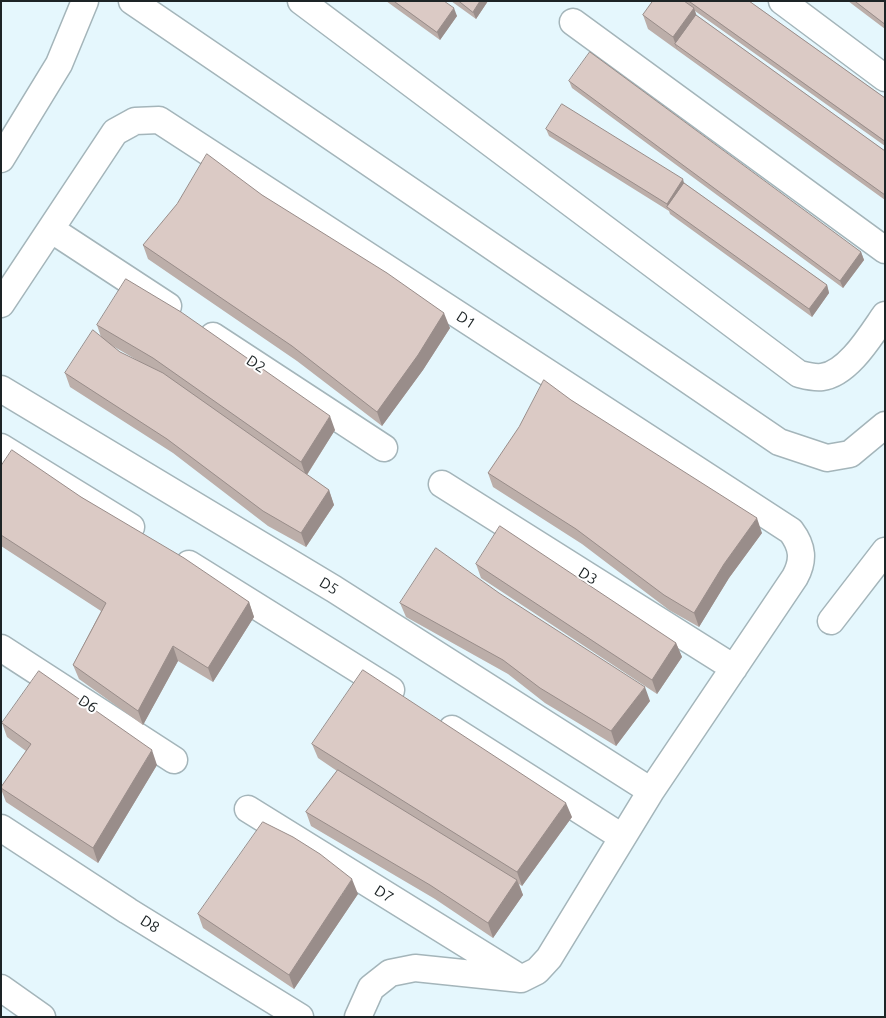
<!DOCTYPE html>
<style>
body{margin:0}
#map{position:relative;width:886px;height:1018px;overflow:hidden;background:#e5f7fd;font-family:Ubuntu,sans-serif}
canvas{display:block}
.frame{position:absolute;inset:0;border:2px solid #1d2426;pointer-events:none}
</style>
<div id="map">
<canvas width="886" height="1018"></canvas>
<div class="frame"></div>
</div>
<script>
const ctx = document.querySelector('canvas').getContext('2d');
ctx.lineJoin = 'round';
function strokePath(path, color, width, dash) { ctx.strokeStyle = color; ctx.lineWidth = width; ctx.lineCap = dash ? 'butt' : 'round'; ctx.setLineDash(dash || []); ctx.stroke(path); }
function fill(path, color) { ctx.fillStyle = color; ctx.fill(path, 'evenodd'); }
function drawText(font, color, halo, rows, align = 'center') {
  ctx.font = font + ' Ubuntu,sans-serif'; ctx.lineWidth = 4; ctx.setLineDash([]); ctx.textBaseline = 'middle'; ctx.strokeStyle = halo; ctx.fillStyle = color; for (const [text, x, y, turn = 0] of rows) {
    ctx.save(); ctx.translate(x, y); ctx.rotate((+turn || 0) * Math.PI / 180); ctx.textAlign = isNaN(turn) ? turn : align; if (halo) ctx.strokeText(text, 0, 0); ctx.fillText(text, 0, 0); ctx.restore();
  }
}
const street = new Path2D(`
 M132,1l647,441 48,16 23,-4 35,-29
 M301,1l498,373c8,2 15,4 23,3 26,-3 49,-42 63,-62
 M782,1l103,77
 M573,22l312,228
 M1,159l58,-95 26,-63
 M52,230l116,76
 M1,304l114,-172 20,-11 24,-1 632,411c12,16 13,29 4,46l-144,214 -102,167 -12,13 -16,8 -106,-11 -25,5 -19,15 -13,29
 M213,336l171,112
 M1,389l333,200 317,202
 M1,447l130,80
 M442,484l292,184
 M189,564l202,126
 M831,621l54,-70
 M1,648l173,112
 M452,729l170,108
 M248,809l266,165
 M1,828l127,83 172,106
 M1,988l41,29`);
const wall = new Path2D(`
 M386,1h58l13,15 -17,24z
 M451,1h37l-12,18z
 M653,1h96l136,97v48l-190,-135 1,4 189,136v49l-237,-171 -5,-14z
 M848,1h37v28z
 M569,81l292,171 3,8 -21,28 -271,-200z
 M546,129l138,54 143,102 2,8 -17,24 -142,-103 -1,-3 -120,-75z
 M262,195l188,133 -27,42 -41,56 -85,-65 -149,-102 -5,-14z
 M97,325l238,105 -28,45 22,15 5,15 -28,42 -38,-21 -95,-73 -103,-66 -5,-14 36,-36zM111,345l31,18 -22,-11z
 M571,400l191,133 -33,45 -30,49 -30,-17 -87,-66 -89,-57 -5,-14z
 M1,466l80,31 168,105 5,15 -41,65 -35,-21 -35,64 -64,-46 -6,-14 28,-54 -100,-65z
 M476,564l200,79 6,14 -25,37 -176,-116z
 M400,603l250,98 -34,45 -71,-43 -37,-29 -102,-57z
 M2,723l155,42 -59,98 -92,-61 -5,-13v-2l25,-36 -19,-14z
 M312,744l260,73 -50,69 -3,-2 4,11 -30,43 -58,-39 -124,-73 -5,-14 31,-41 -19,-13z
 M358,894l-64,95 -91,-61 -5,-14z`);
const shadedWall = new Path2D(`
 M480,1h8l-12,18 -3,-7z
 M454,8l3,8 -17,24 -3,-8z
 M694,8l5,15 -24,21 3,7 -5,-14z
 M683,179l2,8 -17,20 -1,-3z
 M861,252l3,8 -21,28 -3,-7z
 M827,285l2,8 -17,24 -3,-8z
 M444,313l6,15 -27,42 -41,56 -5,-14z
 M330,416l5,14 -29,46 -5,-14z
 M329,490l5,15 -28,42 -5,-14z
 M757,518l5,15 -33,45 -30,49 -5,-14 30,-49z
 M249,602l5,15 -41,65 -5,-14z
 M676,643l6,14 -25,37 -5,-14z
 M173,646l5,15 -35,64 -5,-14z
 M645,687l5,14 -34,45 -5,-15z
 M152,750l5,15 -59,98 -5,-15z
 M566,803l6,14 -50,69 -5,-14z
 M352,879l6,15 -64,95 -5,-14z
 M517,880l6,15 -30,43 -5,-15z`);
const building = new Path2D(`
 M394,1h50l10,7 -17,24z
 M459,1h21l-7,11z
 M653,1h31l10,7 -21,29 -30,-22z
 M689,1h60l136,97v43z
 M855,1h30v23z
 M696,15l189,136v44l-210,-151z
 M590,52l271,200 -21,29 -271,-200z
 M562,104l121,75 -16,25 -121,-75z
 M207,154l55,41 125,78 57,40 -26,42 -41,57 -85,-66 -149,-101 34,-41z
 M684,183l143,102 -18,24 -142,-102z
 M126,279l55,33 149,104 -29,46 -148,-104 -56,-33z
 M93,330l27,22 43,21 166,117 -28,43 -38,-22 -96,-72 -102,-66z
 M544,380l27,20 186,118 -33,46 -30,49 -30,-18 -88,-66 -88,-56 31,-46z
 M12,450l69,47 103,61 65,44 -41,66 -35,-22 -35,65 -65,-46 33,-62 -105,-68v-69z
 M500,526l176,117 -24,37 -176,-116z
 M436,548l63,45 146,94 -34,44 -71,-43 -37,-28 -103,-57z
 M363,670l203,133 -49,69 -205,-128z
 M39,671l113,79 -59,98 -92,-60v-1l30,-43 -29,-21z
 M338,770l179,110 -29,43 -58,-38 -124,-73z
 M263,822l30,15 27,17 32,25 -63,96 -91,-61z`);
const streetNames = [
 ["D1",466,320,33],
 ["D2",256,364,33],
 ["D3",588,576,32],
 ["D5",329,586,31],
 ["D6",88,704,33],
 ["D7",384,894,32],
 ["D8",150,924,32]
];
strokePath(street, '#a4b5ba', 29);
strokePath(street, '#fff', 26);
fill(wall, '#bcaea9');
fill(shadedWall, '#998d8a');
fill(building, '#dbcac5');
strokePath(building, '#998d8a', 1);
drawText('15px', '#1d2426', '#fff', streetNames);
</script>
